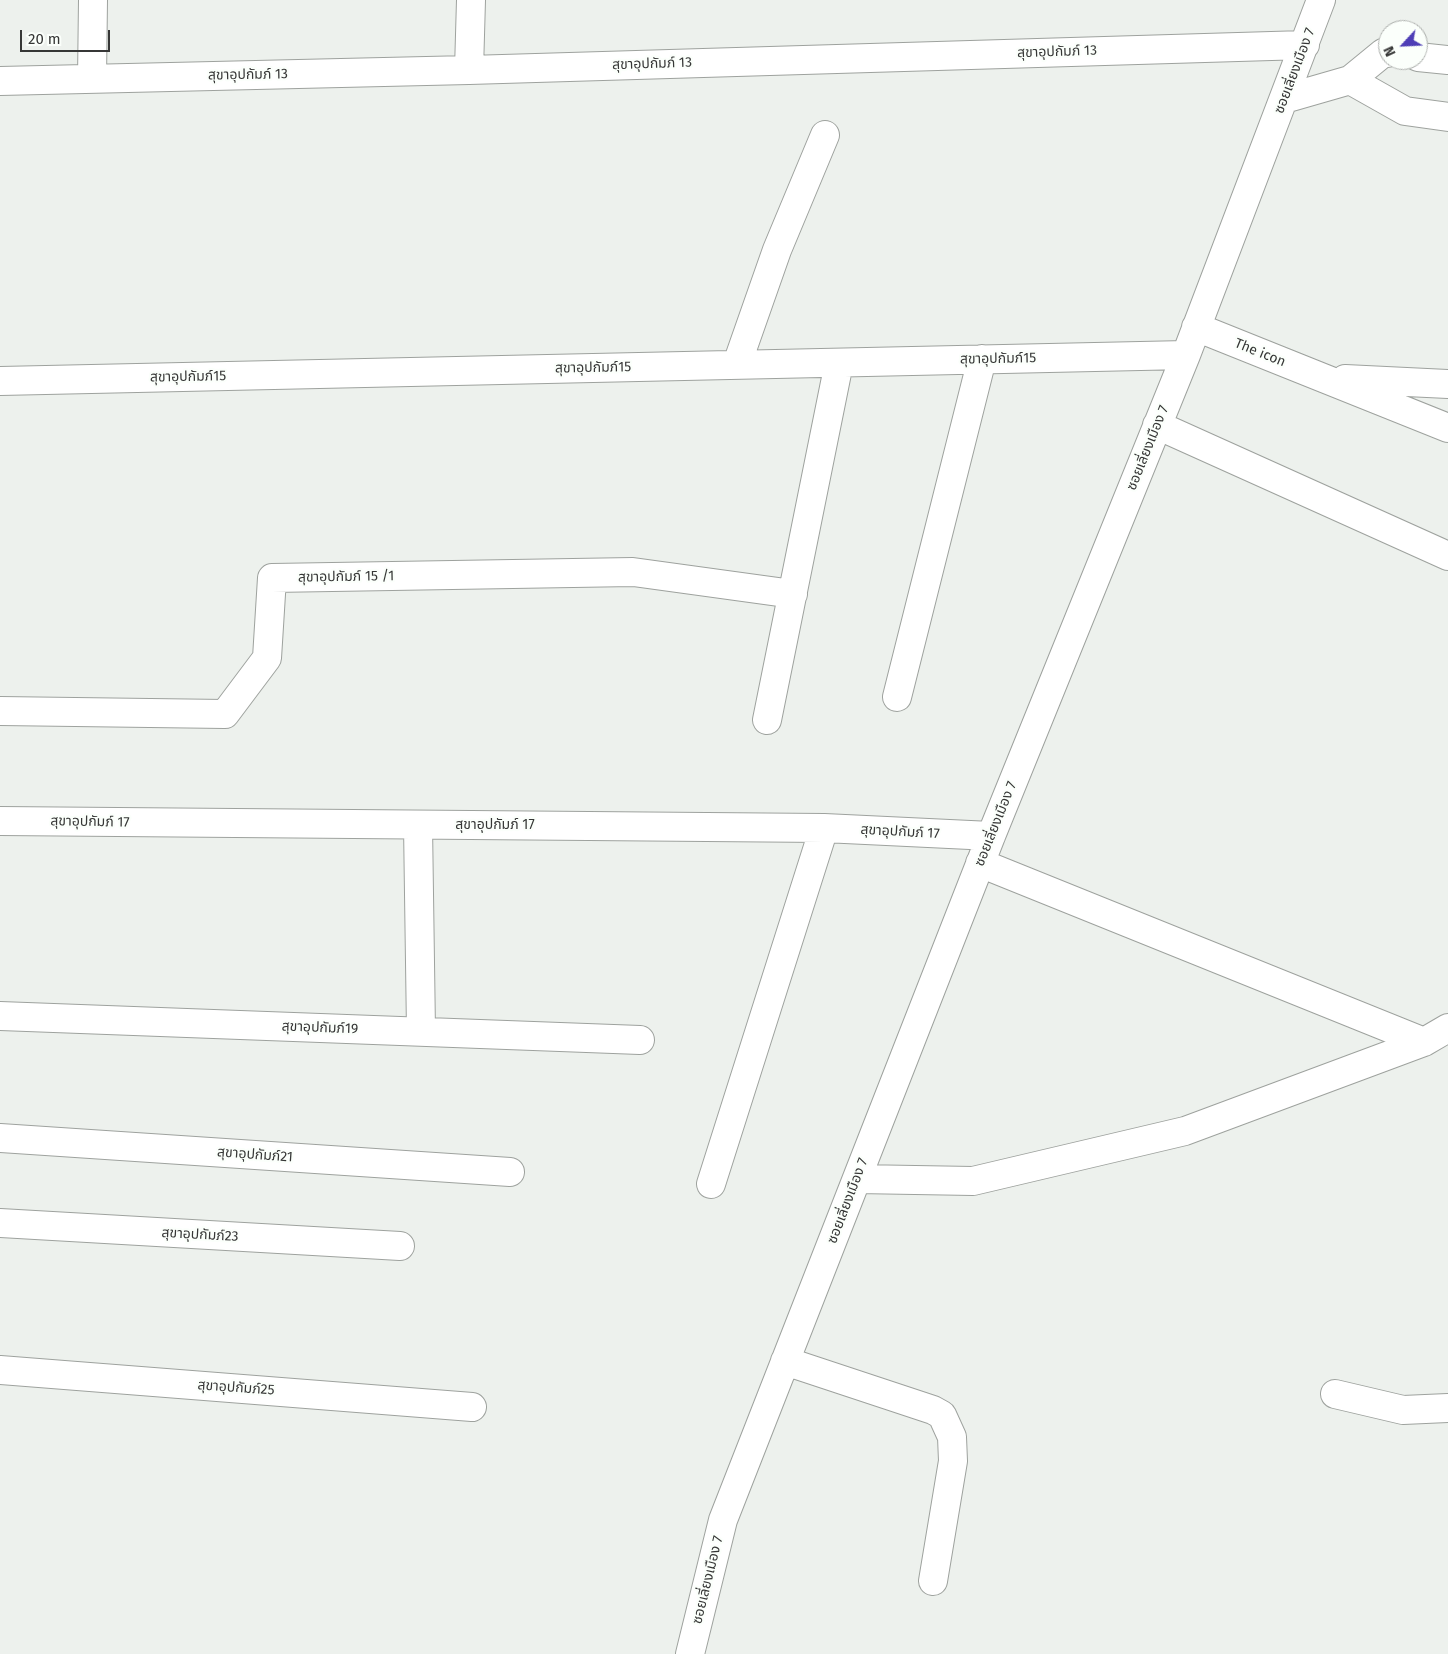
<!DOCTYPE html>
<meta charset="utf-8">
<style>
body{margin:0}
#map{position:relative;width:1448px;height:1654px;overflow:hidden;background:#edf1ed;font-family:"Fira Sans",sans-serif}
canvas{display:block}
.north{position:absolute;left:1378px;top:20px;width:50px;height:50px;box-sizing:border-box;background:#fbfffb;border:1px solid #acafac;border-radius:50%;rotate:245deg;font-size:14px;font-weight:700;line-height:20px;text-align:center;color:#363736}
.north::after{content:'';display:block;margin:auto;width:18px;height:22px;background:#4e3eb6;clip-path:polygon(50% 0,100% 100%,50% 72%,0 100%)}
.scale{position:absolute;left:20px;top:30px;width:90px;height:22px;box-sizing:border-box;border:2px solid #363736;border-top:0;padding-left:6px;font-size:15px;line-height:18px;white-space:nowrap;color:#363736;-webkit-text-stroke:4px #fbfffb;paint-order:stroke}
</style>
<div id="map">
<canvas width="1448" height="1654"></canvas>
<div class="north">N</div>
<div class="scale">20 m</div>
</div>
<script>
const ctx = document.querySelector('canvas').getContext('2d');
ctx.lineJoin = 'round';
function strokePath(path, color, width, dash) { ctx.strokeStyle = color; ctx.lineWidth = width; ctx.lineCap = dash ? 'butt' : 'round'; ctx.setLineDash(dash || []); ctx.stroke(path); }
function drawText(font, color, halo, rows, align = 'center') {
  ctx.font = font + ' "Fira Sans","Noto Sans Thai",sans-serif'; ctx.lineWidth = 4.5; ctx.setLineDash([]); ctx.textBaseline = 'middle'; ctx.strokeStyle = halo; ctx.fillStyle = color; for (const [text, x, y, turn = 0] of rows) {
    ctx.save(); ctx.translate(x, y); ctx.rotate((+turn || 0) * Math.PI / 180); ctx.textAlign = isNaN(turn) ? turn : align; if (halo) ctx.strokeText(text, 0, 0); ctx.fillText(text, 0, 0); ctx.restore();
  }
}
const minor = new Path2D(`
 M1418,57l30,3
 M469,70l2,-70
 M92,79l1,-79
 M1350,80l55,31 43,6
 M0,81l469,-11 836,-25
 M1284,99l66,-19 33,-27h5
 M1196,327l252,101
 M737,364l40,-114 48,-115
 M1345,379l103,5
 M0,381l1186,-26
 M1157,425l291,131
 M897,697l85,-338
 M0,711l225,3 42,-56 5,-80 361,-6 160,22
 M767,720l72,-357
 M0,821l824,7 167,8
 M418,825l3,206
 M980,863l444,179
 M0,1016l640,24
 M0,1138l510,34
 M857,1179l116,2 212,-50 239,-89 24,-14
 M711,1184l113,-356
 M0,1223l400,23
 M785,1361l148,49 9,5 10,22 1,24 -20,120
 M0,1370l472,37
 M1335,1394l68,16 45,-2
 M690,1654l33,-134 268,-684 195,-481 135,-355`);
const streetNames = [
 ["สุขาอุปกัมภ์ 13",1057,52,-2],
 ["สุขาอุปกัมภ์ 13",652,64,-2],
 ["ซอยเลี่ยงเมือง 7",1295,71,-69],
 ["สุขาอุปกัมภ์ 13",248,75,-1],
 ["The icon",1260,353,22],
 ["สุขาอุปกัมภ์15",998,359,-1],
 ["สุขาอุปกัมภ์15",593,368,-1],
 ["สุขาอุปกัมภ์15",188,377,-1],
 ["ซอยเลี่ยงเมือง 7",1148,448,-68],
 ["สุขาอุปกัมภ์ 15 /1",346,577,-1],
 ["สุขาอุปกัมภ์ 17",90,822,1],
 ["ซอยเลี่ยงเมือง 7",996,824,-68],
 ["สุขาอุปกัมภ์ 17",495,825],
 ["สุขาอุปกัมภ์ 17",900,832,3],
 ["สุขาอุปกัมภ์19",320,1028,2],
 ["สุขาอุปกัมภ์21",255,1155,4],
 ["ซอยเลี่ยงเมือง 7",848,1201,-69],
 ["สุขาอุปกัมภ์23",200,1235,3],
 ["สุขาอุปกัมภ์25",236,1388,4],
 ["ซอยเลี่ยงเมือง 7",708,1580,-76]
];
strokePath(minor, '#9ea29e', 30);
strokePath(minor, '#fff', 28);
drawText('14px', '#363736', '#fbfffb', streetNames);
</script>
